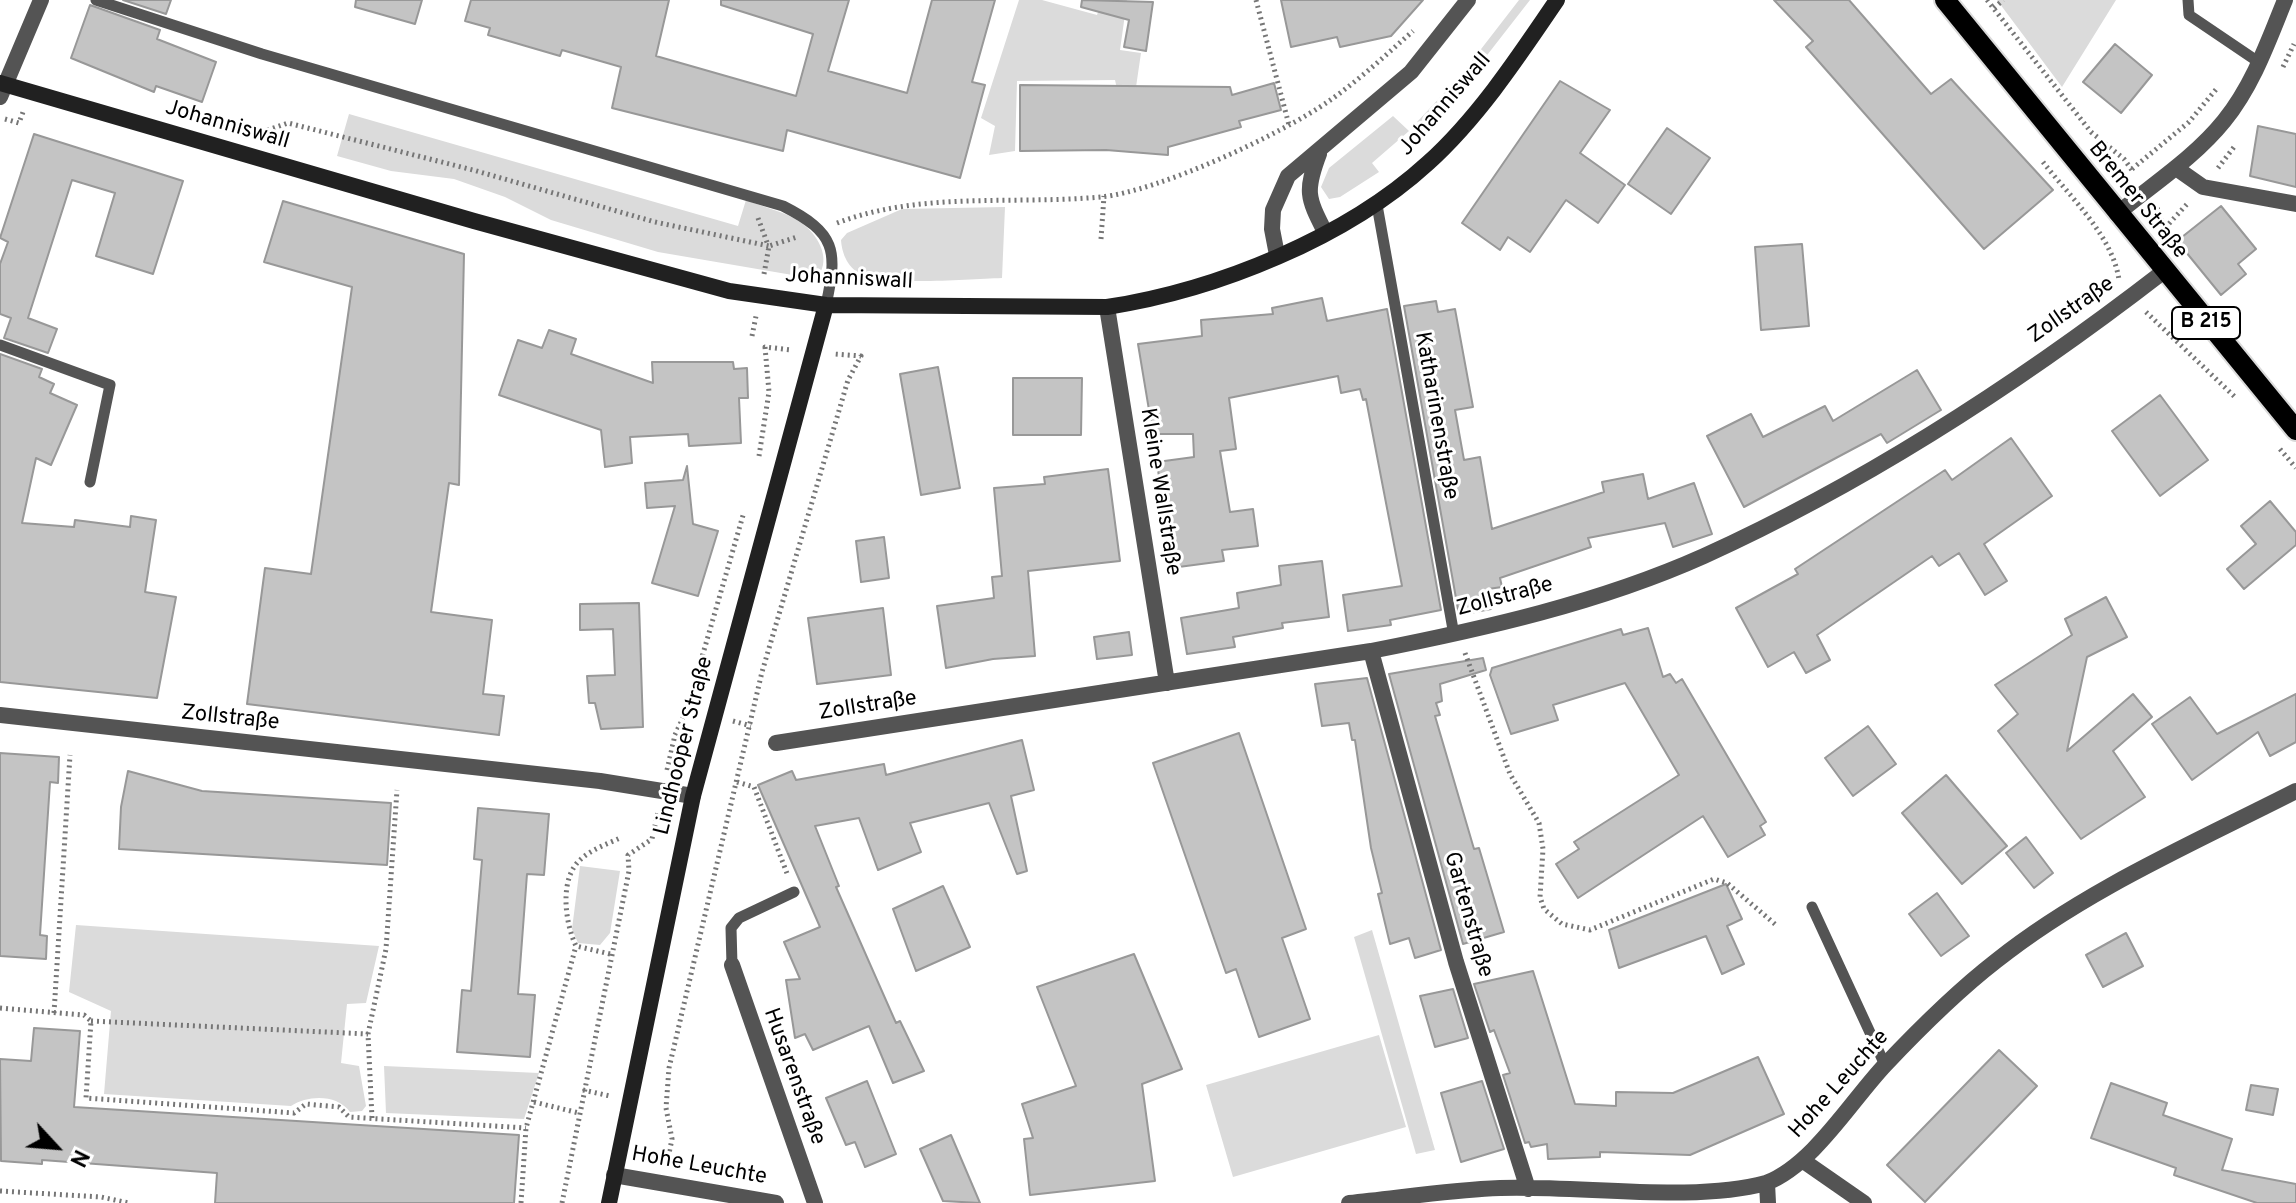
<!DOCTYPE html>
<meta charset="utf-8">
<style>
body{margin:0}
#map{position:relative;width:2296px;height:1203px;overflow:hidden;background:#fff;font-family:Overpass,sans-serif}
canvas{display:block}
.north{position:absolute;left:16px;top:1107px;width:80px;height:80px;-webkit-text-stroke:6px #fff;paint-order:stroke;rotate:116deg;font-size:22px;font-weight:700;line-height:32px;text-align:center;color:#000}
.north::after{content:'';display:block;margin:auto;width:28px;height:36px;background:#000;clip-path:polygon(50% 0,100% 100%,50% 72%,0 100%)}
</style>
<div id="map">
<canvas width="2296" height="1203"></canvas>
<div class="north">N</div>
</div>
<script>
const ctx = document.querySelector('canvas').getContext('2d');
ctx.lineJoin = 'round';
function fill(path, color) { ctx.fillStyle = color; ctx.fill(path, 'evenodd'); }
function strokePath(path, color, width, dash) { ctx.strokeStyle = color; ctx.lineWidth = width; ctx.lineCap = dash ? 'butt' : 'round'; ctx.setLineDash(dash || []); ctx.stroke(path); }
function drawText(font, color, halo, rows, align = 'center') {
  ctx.font = font + ' Overpass,sans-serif'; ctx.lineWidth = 6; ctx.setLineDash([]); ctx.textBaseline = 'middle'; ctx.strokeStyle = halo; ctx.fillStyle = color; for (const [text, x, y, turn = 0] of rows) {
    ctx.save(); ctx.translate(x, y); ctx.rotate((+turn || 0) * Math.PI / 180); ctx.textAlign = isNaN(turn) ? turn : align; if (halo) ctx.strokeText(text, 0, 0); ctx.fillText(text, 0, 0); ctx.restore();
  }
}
const green = new Path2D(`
 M1019,0h23l55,15 5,-15h25l-7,50 21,3 -5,34 -19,2 -2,-9 -98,1 -2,70 -26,4 6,-29 -14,-8z
 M1519,0h11l-102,131 -11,-9 44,-47z
 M1997,0h119l-54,87z
 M349,114l389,112 8,-26c17,7 40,12 54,22 17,11 32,36 18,54l-8,2 -152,-26 -107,-32 -46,-23 -51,-18 -63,-8 -54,-15z
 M1393,116l16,15 -37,32 7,9 -39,25 -11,2 -8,-12 8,-19z
 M1005,207l-3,71c-34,1 -110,8 -139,-3 -15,-6 -21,-21 -22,-35l6,-7 55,-24z
 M580,866l40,5 -10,62 -10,12 -22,-2 -6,-14z
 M76,925l303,21 -13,57 -19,1 -6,59 18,3 7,40 -4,5 -12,1c-13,-18 -42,-17 -59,-6l-187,-12 7,-83 -42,-19z
 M1372,930l63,220 -19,4 -62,-217z
 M1379,1035l27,92 -173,50 -27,-92z
 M384,1066l155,7 -15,46 -138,-6z`);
const building = new Path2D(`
 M123,0h48l-5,14z
 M356,0h66l-7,24 -60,-17z
 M471,0h198l-13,56 140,40 17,-62 -92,-29v-5h128l-21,71 79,22 25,-93h63l-23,82 13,3 -25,93 -173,-48 -4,21 -171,-43 9,-41 -59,-17 -2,6 -72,-21 2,-7 -25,-7z
 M1082,0l71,2 -7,49 -22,-4 5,-27 -48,-13z
 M1281,0h142l-32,36 -51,11 -3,-10 -46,10z
 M1774,0h75l82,94 20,-15 102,111 -69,59 -178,-202 7,-6z
 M90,5l70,25 -3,9 59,23 -14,40 -46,-16 -2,6 -83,-34z
 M2115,44l37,31 -31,38 -38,-31z
 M1560,81l50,29 -30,43 45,32 -27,38 -32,-23 -36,52 -22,-15 -8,13 -38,-27z
 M1274,83l7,27 -42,11 2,6 -73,20v8l-62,-5 -86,1v-66l210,2 2,8z
 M2258,126l38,8v53l-46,-11z
 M1667,128l43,30 -39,56 -43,-30z
 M34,134l149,47 -30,93 -57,-18 19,-63 -43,-13 -44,138 29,11 -9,24 -44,-15 7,-20 -11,-4v-50l8,-22 -8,-4z
 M283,201l181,53 -5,231 -10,-2 -18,129 61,8 -9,74 21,2 -5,39 -252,-31 18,-136 46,6 41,-287 -88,-25z
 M2221,206l35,43 -18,15 8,10 -25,21 -44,-54z
 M1802,244l7,82 -48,4 -6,-83z
 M1322,298l5,23 60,-12 54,301 -51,10 1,5 -43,6 -5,-36 59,-9 -36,-187 -3,1 -3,-11 -19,4 -3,-17 -109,22 7,51 -16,2 10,61 23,-3 5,37 -36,4 2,11 -53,7 -14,-106 37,-5 -1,-23h-40l-15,-90 64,-8 -1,-16 72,-6 -1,-6z
 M1436,301l2,11 17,-3 18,98 -18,3 9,50 16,-3 12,72 112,-37 -2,-10 41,-8 5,25 46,-16 18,51 -39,13 -8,-24 -77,15 3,9 -91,31 2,9 -14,2 3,20 -32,6 -55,-309z
 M549,330l27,9 -5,15 82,29 -1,-21h81l1,7 13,-1 1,30h-9l2,45 -52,3 -1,-12 -58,3 2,26 -27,4 -4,-37 -102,-35 19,-55 24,8z
 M0,354l42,15 -3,8 15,7 -4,9 27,12 -26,60 -15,-7 -14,65 52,4 1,-7 55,7 1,-11 25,4 -11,72 31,5 -19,101 -157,-16z
 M938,367l22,121 -39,7 -21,-121z
 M1917,370l24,40 -54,33 -6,-9 -137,73 -37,-71 44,-22 12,23 62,-31 8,15z
 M1013,378h69l-1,57h-68z
 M2160,395l48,65 -48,36 -48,-65z
 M2011,438l41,58 -68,48 23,37 -22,14 -26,-42 -20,13 -7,-10 -115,79 13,25 -24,13 -12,-21 -26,15 -32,-59 62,-34 -3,-5 150,-99 7,10z
 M687,466l6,58 25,7 -20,65 -46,-13 23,-77 -28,2 -2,-25 38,-3z
 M1108,469l12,92 -92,10 7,85 -42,3 -47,9 -9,-62 57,-8 -2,-21 10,-1 -8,-88 51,-4 -1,-7z
 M2270,501l26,31v13l-52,44 -17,-20 29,-25 -15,-18z
 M884,537l5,41 -28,4 -5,-41z
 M1322,561l7,56 -47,6 1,5 -50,9 2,10 -48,7 -6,-36 58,-10 -2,-15 44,-8 -2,-19z
 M2106,597l21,40 -40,20 -20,94 66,-57 19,23 -39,34 32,46 -64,42 -83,-108 20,-17 -23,-29 77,-50 -7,-16z
 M639,603l4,124 -42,2 -6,-26h-6l-2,-27 28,-1 -2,-46 -33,1v-26z
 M883,608l8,67 -74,9 -9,-66z
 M1648,628l15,49 7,-3 6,9 6,-4 84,143 -6,4 5,9 -37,22 -25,-41 -125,82 -22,-34 23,-15 -5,-7 105,-67 -54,-92 -72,22 5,15 -47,14 -21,-59 2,-7 129,-39 2,6z
 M1129,632l3,23 -35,4 -3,-22z
 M1483,658l3,12 -46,14 2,17 -6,2 4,12 -5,1 39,133 5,-1 25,84 -41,12 -74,-270z
 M1367,678l74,272 -26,8 -6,-20 -19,6 -12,-50 4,-1 -11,-45 -16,-108h-3l-3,-17 -27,3 -7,-42z
 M2296,694v48l-26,14 -12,-24 -66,48 -40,-56 38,-27 27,37z
 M1868,726l28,38 -43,32 -28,-38z
 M1239,733l67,196 -24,9 28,81 -51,18 -23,-68 -10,4 -73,-210z
 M1022,740l12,50 -23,6 16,75 -10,3 -28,-71 -79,20 11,29 -43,18 -19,-52 -44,8 24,60 -3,1 60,136 4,-2 24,50 -31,12 -24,-57 -56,24 -8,-16 -10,4 -9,-58 14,-1 -16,-37 36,-15 -62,-142 34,-14 4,9 88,-16 2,11z
 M0,753l59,4 -1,26 -8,-1 -10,153 7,1 -1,23 -46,-3z
 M128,771l74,20 189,12 -4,62 -268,-16 2,-42z
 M1946,775l61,71 -45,38 -60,-71z
 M478,808l71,6 -5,61 -17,-1 -9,120 17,1 -5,62 -73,-5 5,-62 9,1 11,-131 -8,-1z
 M2026,837l27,36 -19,15 -28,-35z
 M1726,884l16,35 -15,7 17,38 -22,10 -16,-38 -87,32 -10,-38z
 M943,886l27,61 -54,24 -23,-62z
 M1937,893l32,43 -28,20 -32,-42z
 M2126,933l17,33 -40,21 -17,-32z
 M1134,954l48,115 -40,15 13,97 -125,14 -6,-56 9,-1 -11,-34 54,-18 -39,-99z
 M1533,971l42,133 41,2v-14l57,1 85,-36 26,57 -94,41 -90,-3v5l-52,2 -1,-15 -16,3 -2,-5 -4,1 -22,-68 7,-2 -16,-43 -4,2 -16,-48z
 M1453,989l15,49 -33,9 -15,-51z
 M34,1028l46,3 -6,76 445,28 -5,68h-299l2,-30 -175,-13v4l-41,-3 -1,-102 31,2z
 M1999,1050l38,36 -112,116 -38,-37z
 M867,1081l29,73 -31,13 -10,-25 -9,3 -20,-47z
 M1482,1081l22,68 -43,13 -20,-69z
 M2111,1083l56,20 -4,12 69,24 -10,31 74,14v19h-39l-83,-28 2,-7 -85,-30z
 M2251,1085l27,4 -5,26 -27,-5z
 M951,1135l29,68 -37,-2 -23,-52z`);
const path = new Path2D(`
 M1256,0l33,125
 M1987,0l104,132 33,27 10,14
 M1994,8l9,-8
 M2283,67l11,-23
 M5,119l14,4 4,-11
 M256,134l32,-11 185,47 182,52 114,24
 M2043,162c26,34 70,74 76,118
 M2218,168l16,-21
 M2132,169l57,-47 29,-35
 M2157,208l9,24
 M758,218l10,27
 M837,223c85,-32 174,-18 264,-26 58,-6 179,-62 228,-96 30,-21 57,-46 84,-70
 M2165,228l23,-25
 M1101,239l3,-43
 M764,274l5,-28 28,-9
 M2146,312l91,87
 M752,336l4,-20
 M2280,449l16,19
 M759,456l10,-64 -4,-45 27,3
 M1465,653l45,121 29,49 4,26 -3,48 4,12 18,15 28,6 124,-51 13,4 49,42
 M733,721l18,5
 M667,770l8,-35 12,-26 57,-197
 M737,782l17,5 34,89
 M610,954l-34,-8c-11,-23 -17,-67 4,-86 10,-10 27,-16 40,-22
 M0,1008l84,7 7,6 -5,77 208,15 12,-9 33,3 10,10 177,11
 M54,1013l16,-258
 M91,1021l277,13
 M583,1090l27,6
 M534,1102l45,11
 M372,1118l-4,-84 18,-85 11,-159
 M667,1163l5,-24 -6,-31 3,-40 93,-396 86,-292 13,-24 -27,-2
 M0,1191l101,6 28,6
 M521,1203l5,-75 50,-182
 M562,1203l67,-332 -1,-16 24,-16 6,-27`);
const service = new Path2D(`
 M96,0l166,54 521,152c53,27 55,44 43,99
 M2188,0l1,15 71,48
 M1377,205l77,430
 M0,345l110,40 -20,97
 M1812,907l73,158
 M732,965l-1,-37 8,-10 55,-26`);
const minor = new Path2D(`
 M0,97l41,-97
 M1319,154c-14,37 -12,43 6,78
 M2176,168l27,19 93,17
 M2117,214c36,-30 77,-56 107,-93 29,-36 44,-79 61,-121
 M1277,255l-5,-26 1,-19 15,-34 123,-104 57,-72
 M1107,307l60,376
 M1371,651l85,311 72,227
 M0,715l600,66 93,15
 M776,743l595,-92c112,-22 228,-48 333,-95 163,-74 318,-175 459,-284
 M732,965l83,238
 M1802,1160l62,43
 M614,1175l162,28
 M1767,1183l1,20
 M1349,1203c50,-5 101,-13 151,-15 80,-3 192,15 266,-5 47,-18 85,-82 119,-118 35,-37 71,-73 111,-104 89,-71 198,-118 300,-170`);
const secondary = new Path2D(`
 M0,83l474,138 255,70 97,14 281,2c110,-17 239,-69 321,-144 50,-45 91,-107 129,-163
 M609,1203l84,-407 133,-491`);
const primary = new Path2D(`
 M1945,0l351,430`);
const shields = [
 [2206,323,68]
];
const shieldNames = [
 ["B 215",2206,323]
];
const streetNames = [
 ["Johanniswall",1446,105,-49],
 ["Johanniswall",227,126,16],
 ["Bremer Straße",2137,201,51],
 ["Johanniswall",849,280,3],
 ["Zollstraße",2072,311,-35],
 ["Katharinenstraße",1435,416,80],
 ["Kleine Wallstraße",1159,492,81],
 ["Zollstraße",1505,598,-15],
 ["Zollstraße",868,707,-9],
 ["Zollstraße",230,719,6],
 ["Lindhooper Straße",685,746,-76],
 ["Gartenstraße",1467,915,74],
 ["Husarenstraße",793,1077,70],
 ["Hohe Leuchte",1840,1085,-48],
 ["Hohe Leuchte",699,1167,10]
];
fill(green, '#dbdbdb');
fill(building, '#c4c4c4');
strokePath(building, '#989898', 2);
strokePath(primary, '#dbdbdb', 24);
strokePath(path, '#767676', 5, [2, 4]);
strokePath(service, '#545454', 11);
strokePath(minor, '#545454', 16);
strokePath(secondary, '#212121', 16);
strokePath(primary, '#000', 20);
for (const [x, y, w] of shields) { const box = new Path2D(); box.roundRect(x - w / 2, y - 16, w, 32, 6); ctx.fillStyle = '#fff'; ctx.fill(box); strokePath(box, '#000', 2); }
drawText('bold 20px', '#000', null, shieldNames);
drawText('22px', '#000', '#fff', streetNames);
</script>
